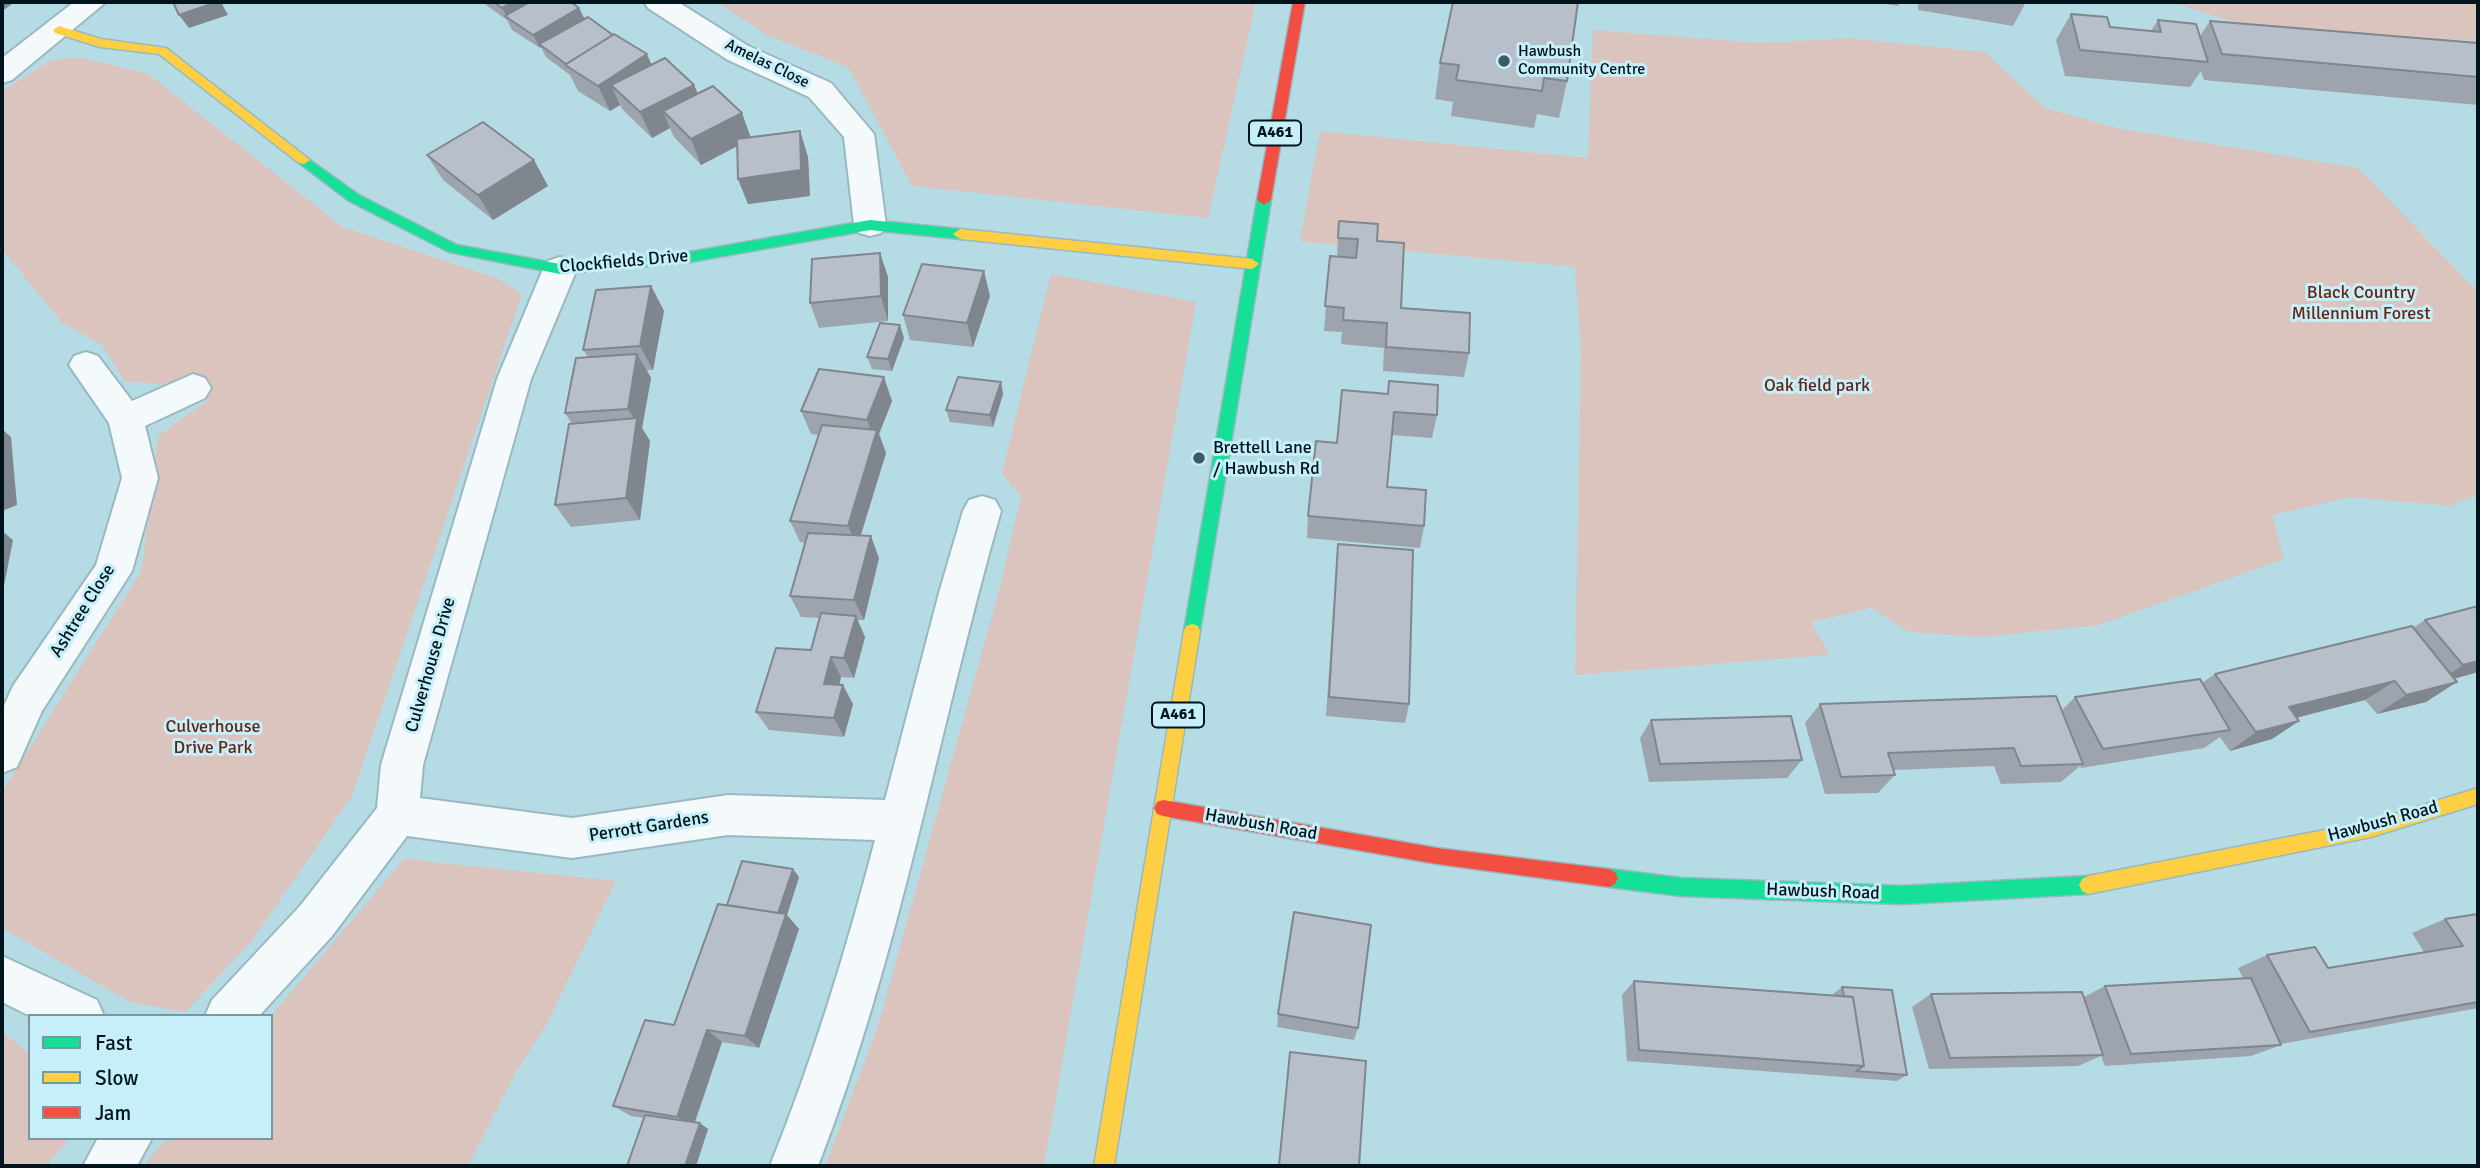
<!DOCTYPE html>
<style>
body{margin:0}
#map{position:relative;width:2480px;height:1168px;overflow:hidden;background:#b5dbe5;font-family:Signika,sans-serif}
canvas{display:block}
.frame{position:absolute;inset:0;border:4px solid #00151b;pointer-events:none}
.legend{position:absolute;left:28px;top:1014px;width:245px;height:126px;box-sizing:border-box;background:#c7effa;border:2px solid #7798a1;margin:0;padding:9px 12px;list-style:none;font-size:21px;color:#00151b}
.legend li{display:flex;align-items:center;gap:14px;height:35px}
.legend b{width:35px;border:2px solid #7798a1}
</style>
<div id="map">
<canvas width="2480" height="1168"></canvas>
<div class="frame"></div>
<ul class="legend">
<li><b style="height:9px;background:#16e098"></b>Fast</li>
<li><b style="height:9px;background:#ffcf43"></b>Slow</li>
<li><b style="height:9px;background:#f24e42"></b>Jam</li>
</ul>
</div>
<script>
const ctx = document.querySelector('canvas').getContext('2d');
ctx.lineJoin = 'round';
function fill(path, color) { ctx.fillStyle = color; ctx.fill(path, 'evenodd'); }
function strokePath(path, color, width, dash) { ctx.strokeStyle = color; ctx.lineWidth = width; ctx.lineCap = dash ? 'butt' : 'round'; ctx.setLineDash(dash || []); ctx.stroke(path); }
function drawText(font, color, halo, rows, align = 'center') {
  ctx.font = font + ' Signika,sans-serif'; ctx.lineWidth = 6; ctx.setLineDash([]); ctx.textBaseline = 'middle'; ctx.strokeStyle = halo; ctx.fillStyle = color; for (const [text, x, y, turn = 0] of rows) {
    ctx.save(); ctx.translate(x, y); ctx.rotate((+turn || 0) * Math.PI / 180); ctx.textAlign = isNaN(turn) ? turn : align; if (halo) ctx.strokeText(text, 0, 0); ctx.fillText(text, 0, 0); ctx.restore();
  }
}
const green = new Path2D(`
 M716,2h540l-48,216 -296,-32 -64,-119 -79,-31z
 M2172,2l306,2v37l-214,-9z
 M1593,30l168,13 87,-5 136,14 61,56 76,21 237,39 120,124v202l-28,12 -99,-9 -79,18 12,44 -185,66 -115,12 -75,-5 -38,-24 -60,14 19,33 -255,20 6,-322 -6,-86 -275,-26 20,-110 268,27z
 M80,57l68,17 195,153 156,52 23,15 -170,502 -101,146 -66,70 -55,-10 -128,-74v-136l140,-222 16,-134 50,-36 -15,-12 -68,-7 -24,-37 -38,-20 -61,-75v-158l48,-30z
 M1051,274l145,28 -152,864h-219l53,-140 120,-432 23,-97 -19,-24z
 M404,859l212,22 -69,143 -31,48 -48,94h-325l24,-28h104v-122z
 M2,1032l28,22v84h40l-24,28h-44z`);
const street = new Path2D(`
 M74,2h32l-94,78 -10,3v-25z
 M644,2h34l70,44 83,37 43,51 12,91 -5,8 -11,3 -11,-3 -5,-8 -10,-88 -35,-40 -81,-37 -80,-52z
 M560,257l12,4 5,8 -46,110 -108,386 -3,33 152,20 156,-23 157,5 54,-207 24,-82 6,-11 13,-4 13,4 6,11c-63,219 -100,442 -183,655h-48c43,-107 76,-215 105,-326l-147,-5 -156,23 -165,-22 -75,100 -73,80h-54l7,-16 88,-94 77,-98 4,-43 116,-386 46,-110 5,-8z
 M86,352l12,4 34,45 61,-27 12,4 6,10 -6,10 -60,28 13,52 -26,93 -90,140 -25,56 -15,6v-63l11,-24 83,-121 26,-87 -13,-55 -40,-58 5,-9z
 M2,956l95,44 7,16h-74l-28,-14z
 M98,1138h54l-15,28h-54z`);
const fast = new Path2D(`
 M304,156l55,39 98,50 103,19 130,-12 180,-32 90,9 7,5 -7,5 -90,-9 -180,32 -130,12 -111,-22 -100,-51 -50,-38 -1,-3z
 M1264,195l7,5 -71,431 -2,5 -6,2 -6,-2 -2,-5 73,-431z
 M1609,869l72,9 221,8 186,-10 6,3 3,6 -3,6 -6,3 -186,10 -221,-8 -72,-9 -6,-3 -3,-6 3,-6z`);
const slow = new Path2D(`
 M59,26l42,13 65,9 144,112 -6,4 -5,-1 -140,-109 -59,-7 -45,-14 -2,-3z
 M960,229l292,30 7,5 -7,5 -292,-30 -7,-5z
 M1192,624l6,2 2,5 -86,535h-20l90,-535 2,-5z
 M2478,788v16l-107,33 -283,57 -6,-3 -3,-6 3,-6 6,-3 283,-55z`);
const jam = new Path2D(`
 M1293,2h12l-34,198 -7,5 -7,-5z
 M1163,800l274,48 172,21 6,3 3,6 -3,6 -6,3 -172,-23 -274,-48 -6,-2 -3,-6 3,-6z`);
const wall = new Path2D(`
 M482,2h89l8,6 6,11 66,45 43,21 4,9 44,19 9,25 49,-7 8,26 2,39 -62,8 -10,-25 -1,-33 -36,19 -27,-28 -4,-9 -18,10 -29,-28 -3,-5 -10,6 -32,-20 -8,-16 -24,-18 -5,-10 -1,1 -28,-18 -5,-10z
 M1873,2h27l-2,4z
 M1918,2h108l-13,24 -95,-16z
 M2071,14l39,13 41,4 7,-11 42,16 10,-15 268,22v62l-274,-25 -3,-9 -11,16 -125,-11 -9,-36z
 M1440,63l127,18 -8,37 -22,-4 -3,14 -83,-12 2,-14 -18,-3z
 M427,155l121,31 -55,34 -50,-40z
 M1339,221l38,20 24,67 68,45 -5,24 -81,-6 1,-23 -43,-4 1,-12 -18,-1 6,-75 7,1z
 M880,253l8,24v44l-69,7 -9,-25z
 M651,286l13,25 -11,59h-6l4,8 -9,50 8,13 -10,79 -69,7 -16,-22 17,-81 -7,-11 23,-56 -5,-7z
 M990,296l-17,51 -63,-7 -7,-25z
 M904,338l-12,33 -20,-2 -5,-12z
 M1389,381l48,34 -5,23 -40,-3 -5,52 37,39 -4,22 -113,-10 1,-22 29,-73 50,-49z
 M1001,382l2,12 -10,33 -43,-5 -4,-12z
 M892,401l-13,33 7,19 -25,82 18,23 -15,62h-7l8,17 -11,41 -13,-1 -2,8 14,19 -9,33 -75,-7 -13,-18 55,-62 9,-32 -19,-1 -11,-21 15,-53 -5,-1 -10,-21 29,-86 -8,-1 -10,-23z
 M1338,544l71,160 -4,19 -79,-7 10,-150z
 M2478,606v66l-24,7 -28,23 -49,12 -12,-14 -68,18 2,3 -27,18 -42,12 -10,-14 -16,11 -123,20 -1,-2 -19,16 -60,2 -7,-18 -100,4 1,5 -17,18 -53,1 -20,-71 15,-19 242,6 13,-13 127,-14 13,-9 198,-46 12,-8z
 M1651,720l151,40 -15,18 -138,4 -9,-44z
 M799,877l-12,38 12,14 -40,119 -37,-6 -27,81 13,6 -12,37h-69l17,-48 -13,-2 -18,-10 61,-81 53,-120z
 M2478,914v94l-197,36v1l-30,11 -146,10 -4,-10 -23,10 -149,3 -17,-62 19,-13 153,3 21,-11 138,-8 -5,-10 29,-13 61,13 96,-16 -12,-19 33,-14z
 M1634,981l200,14 -1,-1 9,-7 65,88 -10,6 -270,-20 -5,-66z
 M1278,1014l80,14 -4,12 -77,-13z`);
const shadedWall = new Path2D(`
 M2,2h13l-13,9z
 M217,2h4l7,13 -39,13 -10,-13z
 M513,2h31l-37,15 -5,-9z
 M579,8l6,13 -46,23 2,3 -1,1 -7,-13z
 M647,54l11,26 -47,5 9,20 -10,6 -12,-25z
 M694,85l11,25 -42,1 7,17 -18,10 -12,-26z
 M742,113l9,26 -50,26 -10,-26z
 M800,131l8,26 2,39 -62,8 -10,-25z
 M534,160l14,26 -55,34 -15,-25z
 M880,253l8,24v44l-7,-25z
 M984,271l6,25 -17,51 -6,-24z
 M651,286l13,25 -11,59 -13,-24z
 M900,325l4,13 -12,33 -4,-12z
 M637,354l14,24 -9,50 8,13 -10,79 -14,-22 10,-76 -8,-13z
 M884,377l8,24 -13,33 7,19 -29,94 -9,-21 26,-86 -7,-20z
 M1001,382l2,12 -10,33 -3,-12z
 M2,429l9,8 6,68 -15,6z
 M2,531l11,9 -11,56z
 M871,536l8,22 -15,62 -10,-20z
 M856,616l9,21 -11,41 -10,-20z
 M831,657l10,20 -6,26 -11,-19z
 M2478,661v11l-46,13 31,-20z
 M2395,681l-30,19 -103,26 27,-19z
 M2457,682l-31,20 -49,12 29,-19z
 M843,685l10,19 -9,33 -10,-19z
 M2299,721l-27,18 -42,12 26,-19z
 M793,869l6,8 -12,38 12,14 -40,119 -14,-12 31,-117z
 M707,1030l15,12 -29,84 -16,-9z
 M700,1123l8,6 -12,37h-11z`);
const building = new Path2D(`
 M173,2h44l-38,13z
 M494,2h19l-11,6z
 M530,2h41l8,6 -46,27 -28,-19z
 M1453,2h125l-11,79 -23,-3 -2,13 -86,-11 3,-15 -19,-2z
 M2071,14l36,3 3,10 51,5 -3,-12 38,4 12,38 -128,-12z
 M588,17l25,18 -47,29 -27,-20z
 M2210,21l268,22v34l-256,-23z
 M614,34l33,20 -49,32 -33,-21z
 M665,58l29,27 -54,27 -29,-27z
 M713,86l29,27 -51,26 -28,-28z
 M483,122l51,38 -56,35 -51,-40z
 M800,131l1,39 -63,9 -1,-40z
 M1339,221l39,3 -1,17 27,2 -3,65 69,5 -1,40 -83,-6 1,-24 -44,-3 1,-12 -19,-2 5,-50 26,2 2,-19 -20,-1z
 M880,253l1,43 -71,7 2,-44z
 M922,264l62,7 -17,52 -64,-8z
 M651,286l-11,60 -57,4 13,-60z
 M880,323l20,2 -12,34 -21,-2z
 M637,354l-9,55 -63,4 11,-55z
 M819,369l65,8 -17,43 -66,-9z
 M958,377l43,5 -11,33 -44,-5z
 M1389,381l49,4 -1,30 -43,-3 -7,75 39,3 -2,36 -116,-10 8,-75 21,2 5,-53 46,4z
 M637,418l-11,80 -71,7 14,-81z
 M822,425l55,5 -29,96 -58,-5z
 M808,533l63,3 -17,64 -64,-4z
 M1338,544l75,6 -4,154 -80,-7z
 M2478,606v55l-15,4 -38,-45z
 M821,613l35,3 -12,42 -13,-1 -7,27 19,1 -9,33 -78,-6 20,-64 35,2z
 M2412,626l45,56 -51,13 -11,-14 -106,26 10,14 -43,11 -41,-58z
 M2200,679l30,51 -127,19 -28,-52z
 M2056,696l27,68 -62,2 -7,-18 -126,5 7,22 -54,2 -21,-73z
 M1791,716l11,44 -142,4 -9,-44z
 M742,861l51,8 -15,44 -51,-8z
 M718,904l68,10 -41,122 -38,-6 -30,87 -64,-11 32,-86 29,5z
 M1294,912l77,13 -13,103 -80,-14z
 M2478,914v88l-168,30 -43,-77 48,-8 13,21 135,-22 -18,-27z
 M2251,978l30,67 -150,9 -26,-68z
 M1634,981l219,16 11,69 -225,-16z
 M1842,987l50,3 15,85 -51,-4 8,-5 -11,-69 -9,-1z
 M2082,992l21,63 -153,3 -19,-64z
 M1290,1052l76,9 -7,105h-80z
 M645,1115l55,8 -15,43h-58z`);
const markers = [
 [1504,61,7,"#3f5a62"],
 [1199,458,7,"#3f5a62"]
];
const farPoinames = [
 ["Hawbush",1518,52],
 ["Community Centre",1518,70]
];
const farStreetnames = [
 ["Amelas Close",767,64,26]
];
const shields = [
 [1275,133,52],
 [1178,715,52]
];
const shieldNames = [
 ["A461",1275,133],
 ["A461",1178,715]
];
const streetNames = [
 ["Clockfields Drive",624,262,-5],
 ["Ashtree Close",83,611,-58],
 ["Culverhouse Drive",431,665,-74],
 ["Hawbush Road",2383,822,-15],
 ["Hawbush Road",1261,825,10],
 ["Perrott Gardens",649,827,-9],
 ["Hawbush Road",1823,892,2]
];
const parkNames = [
 ["Black Country",2361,293],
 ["Millennium Forest",2361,314],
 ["Oak field park",1817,386],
 ["Culverhouse",213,727],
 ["Drive Park",213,748]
];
const poiNames = [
 ["Brettell Lane",1213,448],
 ["/ Hawbush Rd",1213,469]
];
fill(green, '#dbc4be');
strokePath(street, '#9ab8c0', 4);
strokePath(fast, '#9ab8c0', 3);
strokePath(slow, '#9ab8c0', 3);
strokePath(jam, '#9ab8c0', 3);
fill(street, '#f4fafb');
fill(fast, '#16e098');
fill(slow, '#ffcf43');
fill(jam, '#f24e42');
fill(wall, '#9da4ae');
fill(shadedWall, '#80868d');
fill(building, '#b7bfca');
strokePath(building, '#80868d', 2);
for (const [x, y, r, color] of markers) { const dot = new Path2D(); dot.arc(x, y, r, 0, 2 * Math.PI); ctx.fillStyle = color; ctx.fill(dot); strokePath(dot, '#c7effa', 2.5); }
drawText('16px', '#00151b', '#c7effa', farPoinames, 'left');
drawText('16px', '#00151b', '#c7effa', farStreetnames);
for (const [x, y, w] of shields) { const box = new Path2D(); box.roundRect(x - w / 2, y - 12.5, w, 25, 5); ctx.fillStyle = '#c7effa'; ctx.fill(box); strokePath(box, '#00151b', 2); }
drawText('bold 16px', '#00151b', null, shieldNames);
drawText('18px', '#00151b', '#c7effa', streetNames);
drawText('18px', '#682412', '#c7effa', parkNames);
drawText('18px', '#00151b', '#c7effa', poiNames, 'left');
</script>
